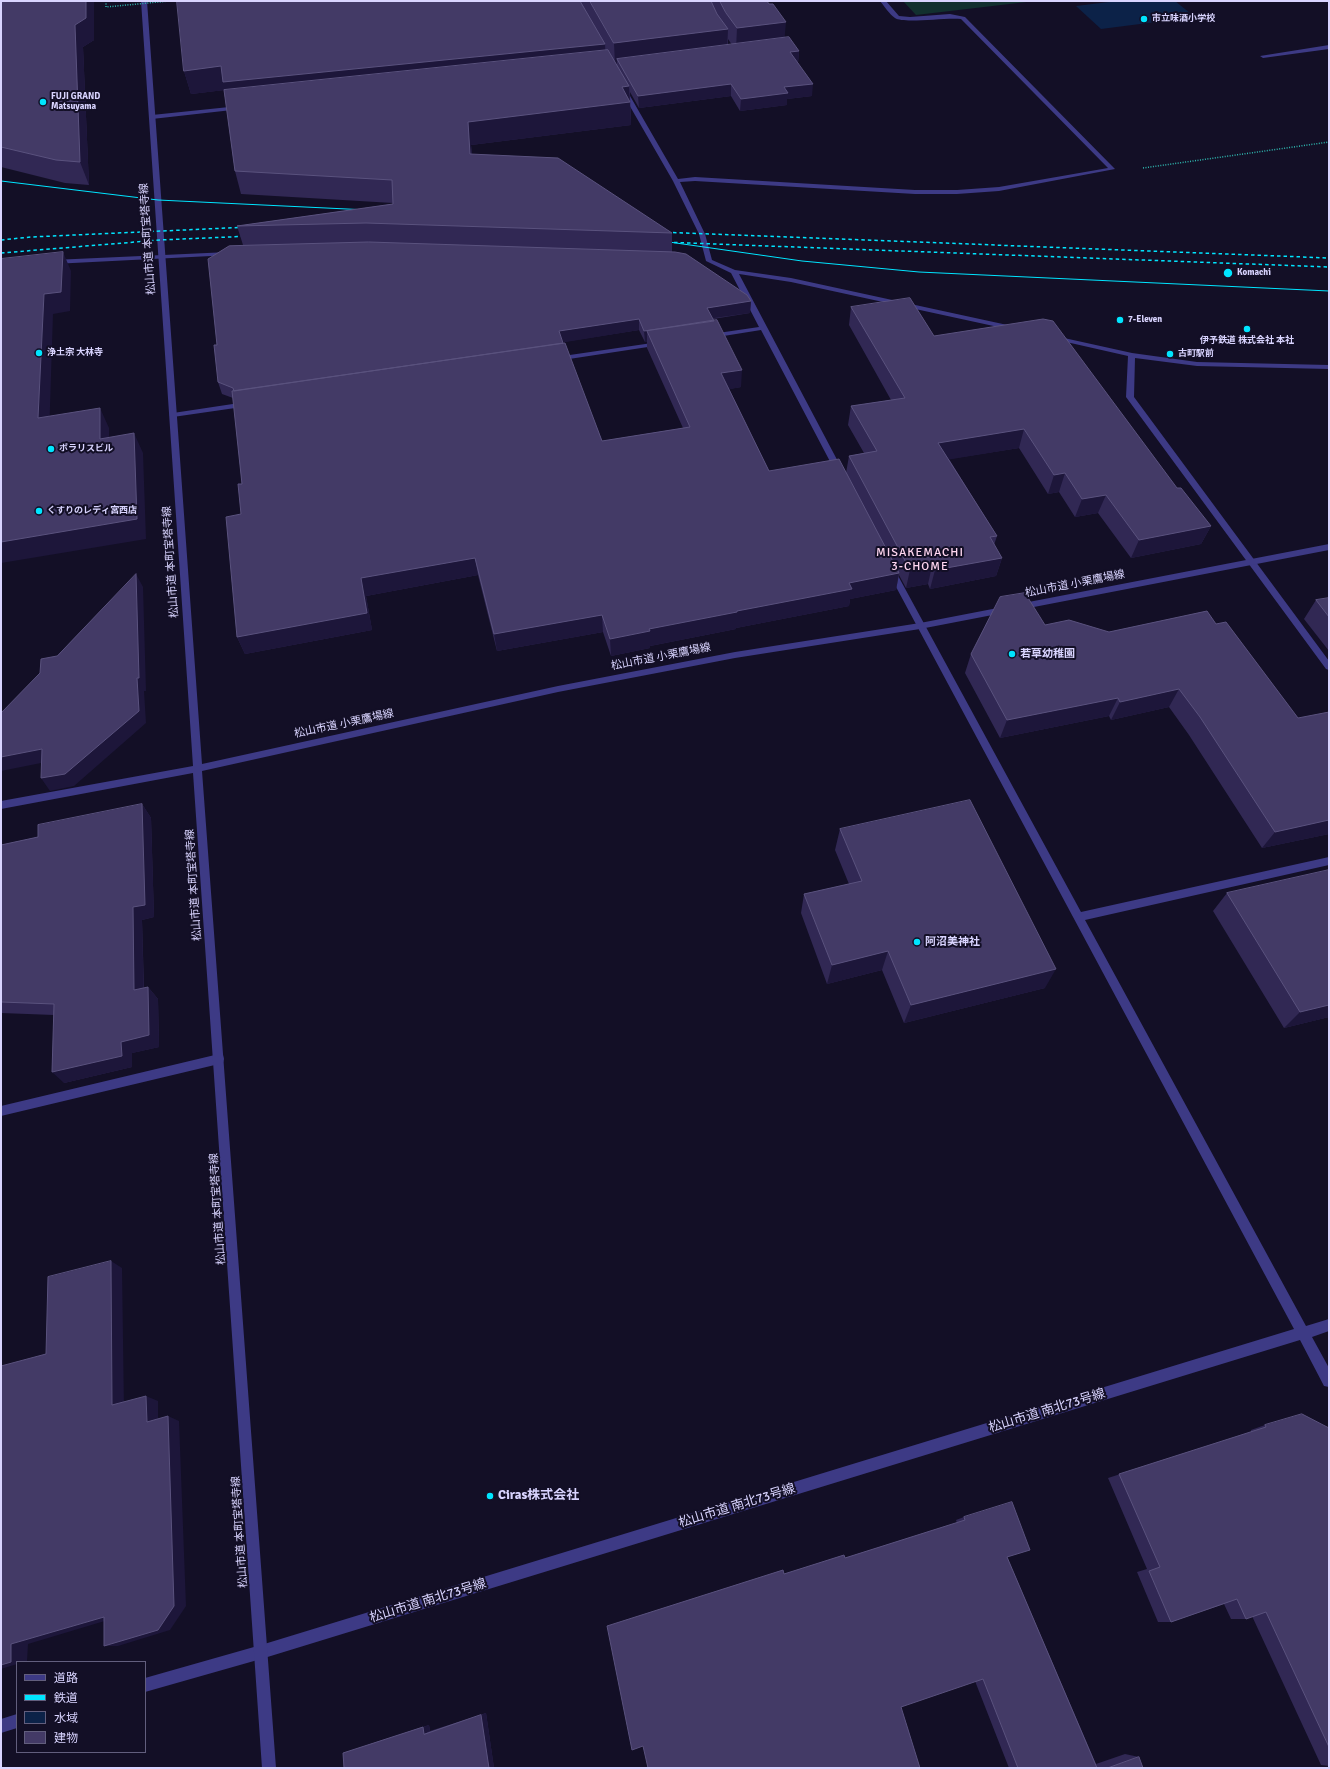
<!DOCTYPE html>
<meta charset="utf-8">
<style>
body{margin:0}
#map{position:relative;width:1330px;height:1769px;overflow:hidden;background:#130f26;font-family:Signika,"Noto Sans JP",sans-serif}
canvas{display:block}
.frame{position:absolute;inset:0;border:2px solid #d9d4ff;pointer-events:none}
.legend{position:absolute;left:16px;top:1661px;width:130px;height:92px;box-sizing:border-box;background:#130f26;border:1px solid #625e7d;margin:0;padding:5px 7px;list-style:none;font-size:12px;color:#d9d4ff}
.legend li{display:flex;align-items:center;gap:8px;height:20px}
.legend b{width:20px;border:1px solid #625e7d}
</style>
<div id="map">
<canvas width="1330" height="1769"></canvas>
<div class="frame"></div>
<ul class="legend">
<li><b style="height:5px;background:#3d3a85"></b>道路</li>
<li><b style="height:5px;background:#00e5ff"></b>鉄道</li>
<li><b style="height:11px;background:#0c2248"></b>水域</li>
<li><b style="height:11px;background:#433a66"></b>建物</li>
</ul>
</div>
<script>
const ctx = document.querySelector('canvas').getContext('2d');
ctx.lineJoin = 'round';
function fill(path, color) { ctx.fillStyle = color; ctx.fill(path, 'evenodd'); }
function strokePath(path, color, width, dash) { ctx.strokeStyle = color; ctx.lineWidth = width; ctx.lineCap = dash ? 'butt' : 'round'; ctx.setLineDash(dash || []); ctx.stroke(path); }
function drawText(font, color, halo, rows, align = 'center') {
  ctx.font = font + ' Signika,"Noto Sans JP",sans-serif'; ctx.lineWidth = 4; ctx.setLineDash([]); ctx.textBaseline = 'middle'; ctx.strokeStyle = halo; ctx.fillStyle = color; for (const [text, x, y, turn = 0] of rows) {
    ctx.save(); ctx.translate(x, y); ctx.rotate((+turn || 0) * Math.PI / 180); ctx.textAlign = isNaN(turn) ? turn : align; if (halo) ctx.strokeText(text, 0, 0); ctx.fillText(text, 0, 0); ctx.restore();
  }
}
const green = new Path2D(`
 M903,1h132l-119,14z`);
const water = new Path2D(`
 M1117,1h58l20,16 -94,12 -25,-23z`);
const path = new Path2D(`
 M1143,168l186,-26`);
const minor = new Path2D(`
 M880,1h6l13,15 11,1 40,-3 15,3 150,152 -116,22 -42,3h-42l-220,-13 -15,1 25,52 7,26 23,10 56,8 221,48 3,2 -3,2 -221,-48 -52,-8 104,197 -4,2 -4,-2 -74,-141 -50,8 -3,-2 3,-2 48,-7 -28,-54 -25,-12 -7,-27 -26,-53 -53,-92 3,-2 3,2 52,90 17,-2 220,13h42l42,-3 109,-19 -147,-149c-15,-2 -57,5 -66,-1 -5,-3 -11,-12 -15,-17z
 M1329,45v4l-66,9 -3,-2z
 M239,106l2,1v2l-89,10 -3,-2 3,-2z
 M229,252l2,1v2l-178,9 -3,-2 3,-2z
 M1055,336l77,17 65,9 132,3v4l-132,-3 -62,-8 -1,39 195,264v9l-3,-1 -200,-272 2,-41 -75,-17v-2z
 M659,342l3,2 -1,1 -105,16 -4,-2 4,-2z
 M246,402h3v4l-76,11 -4,-2 4,-2z
 M892,569l4,3 185,340 248,-55v8l-244,55 221,406 23,-7v12l-17,6 17,31v19l-5,-1 -24,-46 -1039,319 -116,33v-14l116,-33 1033,-316 -406,-757z
 M219,1054l4,1 1,4 -1,4 -4,1 -218,52v-10z
 M17,1714v14l-16,5v-14z`);
const tertiary = new Path2D(`
 M141,1h6l55,763 356,-78 177,-34 185,-29 409,-79v6l-409,79 -185,29 -177,34 -356,79 74,997h-14l-69,-995 -192,36v-8l192,-35z`);
const tram = new Path2D(`
 M1,181l157,19 210,10
 M662,241l140,20 117,11 410,19`);
const rail = new Path2D(`
 M660,232l669,26
 M1,240l30,-3 218,-10
 M661,242l668,25
 M1,253l159,-13 92,-4`);
const pathBridge = new Path2D(`
 M106,1v6l63,-6`);
const wall = new Path2D(`
 M1,1l93,39 -11,7 6,138 -24,-2 -64,-16z
 M177,1h590l18,37 14,13 -1,12 14,33 -25,3v6l-47,6 -9,-15 -92,12 -9,-16 1,33 -160,20 1,9 200,79v19l79,49 -1,12 -37,6 28,68 -12,2 40,82 77,2 3,-17 15,-3 -16,-28 3,-19 40,-6 -42,-75 2,-18 83,29 243,152 34,38 -10,18 -70,14 -33,-45 -23,4 -16,-25 -11,2 -29,-46 -70,11 48,77 -3,9 8,13 -6,18 -66,13 -2,-5 -22,4 -7,-13 -3,15 -46,9 -1,7 -113,22v1l-86,17v2l-39,8 -8,-24 -106,19 -19,-76 -112,21 6,34 -127,24 -8,-17 5,-153 -9,-86 -11,-4 -4,-12 -1,-37 26,-100 -6,-19 156,-22v-1l-152,-9 -6,-23 -11,-81 -33,4 -7,-23zM728,39l4,6h-4zM639,330l6,12h2v6l36,80 -81,13 -39,-99z
 M1329,598v53l-25,-32 12,-19z
 M1207,611l122,223 -67,14 -73,-113 -20,-28 -58,13 -2,-4 -109,22 -35,-65 6,-19 74,-29 64,7z
 M142,804l9,14 3,99 -12,3 2,68 4,-1 10,12 1,48 -27,6v14l-68,16 -10,-68 -53,-2v-168l37,-8z
 M840,829l205,159 -141,35 -22,-53 -55,14 -26,-71 3,-19 45,-10 -14,-34z
 M1329,870v147l-45,11 -71,-117 14,-18z
 M1265,1425l64,3v338l-8,-1 -69,-149 -6,3h-15l-7,-15 -53,18h-13l-21,-50 10,-3 -39,-91 143,-46v-2z
 M964,1517l43,40 89,207 29,-10 14,3 4,11h-134l-34,-87 -191,-107 61,-16 112,-35 -1,-3z
 M486,1713l8,55h-150l-1,-15 86,-28 1,6z`);
const shadedWall = new Path2D(`
 M86,1h8v39l-11,7 6,138 -9,-23 -5,-137z
 M786,22l-2,22 -48,6 1,-22z
 M728,29l-1,23 -110,7v6h-2l-1,-22z
 M605,44l1,23 -381,23 -34,4 -7,-23 37,-5z
 M799,51l-1,12 -9,1 1,-12z
 M731,84v12l-92,12 -1,-12z
 M813,84l-1,12 -25,3v6l-47,6 1,-12 43,-12z
 M629,86l2,39 -160,20 2,32 -3,-23 -2,-32 154,-35z
 M63,252l8,19 -1,40 -17,3 -4,123 -11,-19 6,-124z
 M751,301l-1,12 -43,6v-11z
 M639,319v11l-79,13 -1,-12z
 M644,331h3v11h-2z
 M742,370l-1,17 -21,4 1,-18z
 M100,408l9,20v30l-9,-19z
 M1024,429l-5,19 -85,14 4,-19z
 M134,433l9,20 3,86 -145,24v-21z
 M1065,473l-6,19 -11,2 6,-19z
 M1106,495l-8,18 -23,4 7,-18z
 M1211,526l-10,18 -70,14 8,-18z
 M475,558l3,17 -112,21 6,34 -127,24 -8,-17 124,-59z
 M1002,558l-6,18 -66,13 5,-19z
 M932,566l-4,18 -22,4 4,-18z
 M899,573l-3,17 -46,9 -1,7 -113,22v1l-86,17v2l-39,8 -1,-17 39,-10 88,-18 112,-28z
 M136,574l7,13 3,104h-2l2,32 -72,63 -24,5 -9,-13 96,-100z
 M602,615l1,17 -106,19 -3,-17z
 M1179,689l-10,18 -58,13 9,-18z
 M1118,698l-9,18 -109,22 7,-18z
 M42,749l9,12 -50,10v-14z
 M142,804l9,14 3,99 -12,3 2,82 -10,-12 -1,-83z
 M1329,820v14l-67,14 13,-16z
 M888,951l-6,19 -55,14 5,-19z
 M1056,969l-11,19 -141,35 7,-18z
 M148,987l10,12 1,48 -27,6v14l-68,16 -12,-11 69,-30z
 M1329,1005v12l-45,11 16,-16z
 M111,1261l11,7 2,142 -12,-5z
 M146,1396l12,5v26l-11,-5z
 M168,1416l11,5 7,185 -16,24 -52,16h-14z
 M104,1617h14l-90,27 -1,17 -3,1h-7v2l-16,5v-4l10,-21z
 M486,1713l8,55h-5l-8,-53z
 M429,1725l1,6 -6,3 -1,-7z`);
const building = new Path2D(`
 M1,1h85v17l-11,7 5,137 -24,-2 -55,-13z
 M177,1h403l25,43 -382,38 -2,-16 -37,5z
 M590,1h121l6,13 11,15 -114,14z
 M720,1h47l2,3h4l13,18 -49,6 -11,-15z
 M789,37l10,14 -9,1 23,32 -29,3 4,6 -47,6 -10,-15 -93,12 -21,-37z
 M608,50l21,36 -7,1 8,15 -162,20 2,32 88,4 114,75 -306,-10 -129,3 156,-22 -1,-24 -157,-9 -11,-81z
 M369,242l306,10 11,2 61,41 4,6 -44,7 7,13 -70,10 -5,-12 -80,12 4,12 -329,48 -1,-3 -15,-6 -4,-37h3l-9,-86 21,-13z
 M63,252l-2,40 -17,2 -6,124 62,-10v31l34,-6 3,86 -136,23v-283z
 M910,298l24,38 109,-17 10,2 124,167h4l30,38 -72,14 -33,-45 -24,4 -17,-26 -11,2 -30,-46 -86,14 59,93 -7,1 12,21 -67,12 -3,-4 -22,4 -61,-114 28,-5 -26,-45 54,-8 -54,-91z
 M717,320l25,50 -21,3 48,98 70,-12 60,114 -50,10 3,6 -115,22v1l-88,17 1,2 -40,8 -8,-24 -108,19 -19,-76 -114,20 6,35 -130,24 -11,-120 15,-3 -3,-30h4l-10,-93 333,-48 37,98 88,-14 -43,-96z
 M136,574l3,104h-2l2,33 -74,63 -24,4 1,-29 -41,8v-44l39,-40 1,-14 16,-3z
 M1025,593l20,32 24,-5 40,12 98,-21 9,13 10,-2 72,96 31,-6v108l-54,12 -75,-115 -21,-28 -59,13 -2,-4 -111,22 -36,-66 29,-57z
 M1329,598v19l-13,-17z
 M970,800l86,169 -145,36 -23,-54 -56,14 -28,-71 58,-13 -22,-52z
 M142,804l3,101 -12,2 1,83 14,-3 1,48 -28,7 1,14 -70,16 2,-68 -53,-2v-157l37,-8v-12z
 M1329,870v135l-29,7 -73,-119z
 M111,1261l1,144 34,-9 1,26 21,-6 6,190 -16,24 -54,16v-29l-93,27v18l-10,3v-299l45,-12 2,-77z
 M1302,1414l27,14v319l-63,-135 -20,7 -9,-20 -66,23 -22,-51 11,-4 -41,-93 147,-47 -1,-2z
 M1012,1502l18,48 -23,7 90,211h-79l-35,-89 -82,28 19,61h-272l-5,-22 -11,4 -25,-124 176,-56 1,4 60,-19 1,3 120,-38 -1,-3z
 M481,1715l8,53h-145l-1,-15 80,-26 1,7z
 M1139,1757l4,11h-35z`);
const markers = [
 [1144,19,4,"#00e5ff"],
 [43,102,4,"#00e5ff"],
 [1228,273,5,"#00e5ff"],
 [1120,320,4,"#00e5ff"],
 [1247,329,4,"#00e5ff"],
 [39,353,4,"#00e5ff"],
 [1170,354,4,"#00e5ff"],
 [51,449,4,"#00e5ff"],
 [39,511,4,"#00e5ff"],
 [1012,654,4,"#00e5ff"],
 [917,942,4,"#00e5ff"],
 [490,1496,4,"#00e5ff"]
];
const farPoinames = [
 ["市立味酒小学校",1152,19],
 ["FUJI GRAND",51,97],
 ["Matsuyama",51,107],
 ["Komachi",1237,273],
 ["7-Eleven",1128,320],
 ["伊予鉄道 株式会社 本社",1247,341,"center"],
 ["浄土宗 大林寺",47,353],
 ["古町駅前",1178,354],
 ["ポラリスビル",59,449],
 ["くすりのレディ宮西店",47,511]
];
const streetNames = [
 ["松山市道 本町宝塔寺線",148,239,-94],
 ["松山市道 本町宝塔寺線",171,562,-94],
 ["松山市道 小栗鷹場線",1075,584,-11],
 ["松山市道 小栗鷹場線",661,657,-11],
 ["松山市道 小栗鷹場線",344,724,-12],
 ["松山市道 本町宝塔寺線",194,885,-94],
 ["松山市道 本町宝塔寺線",218,1209,-94],
 ["松山市道 本町宝塔寺線",240,1532,-94]
];
const poiNames = [
 ["若草幼稚園",1020,654],
 ["阿沼美神社",925,942]
];
const neighbourhoodNames = [
 ["MISAKEMACHI",920,553],
 ["3-CHOME",920,567]
];
const nearStreetnames = [
 ["松山市道 南北73号線",1047,1411,-17],
 ["松山市道 南北73号線",737,1506,-17],
 ["松山市道 南北73号線",428,1601,-17]
];
const nearPoinames = [
 ["Ciras株式会社",498,1496]
];
fill(green, '#12302f');
fill(water, '#0c2248');
strokePath(path, '#2fb8b0', 1.5, [1, 1.5]);
fill(minor, '#3d3a85');
fill(tertiary, '#3d3a85');
strokePath(tram, '#00e5ff', 1);
strokePath(rail, '#00e5ff', 1.5, [3.5, 3]);
strokePath(pathBridge, '#2fb8b0', 1.5, [1, 1.5]);
fill(wall, '#312854');
fill(shadedWall, '#1d163a');
fill(building, '#433a66');
strokePath(building, '#5a527e', 1);
for (const [x, y, r, color] of markers) { const dot = new Path2D(); dot.arc(x, y, r, 0, 2 * Math.PI); ctx.fillStyle = color; ctx.fill(dot); strokePath(dot, '#130f26', 1.5); }
drawText('bold 9px', '#d9d4ff', '#130f26', farPoinames, 'left');
drawText('11px', '#d9d4ff', '#130f26', streetNames);
drawText('bold 11px', '#d9d4ff', '#130f26', poiNames, 'left');
ctx.letterSpacing = '1px';
drawText('12px', '#ffd6f0', '#130f26', neighbourhoodNames);
ctx.letterSpacing = '0px';
drawText('13px', '#d9d4ff', '#130f26', nearStreetnames);
drawText('bold 13px', '#d9d4ff', '#130f26', nearPoinames, 'left');
</script>
